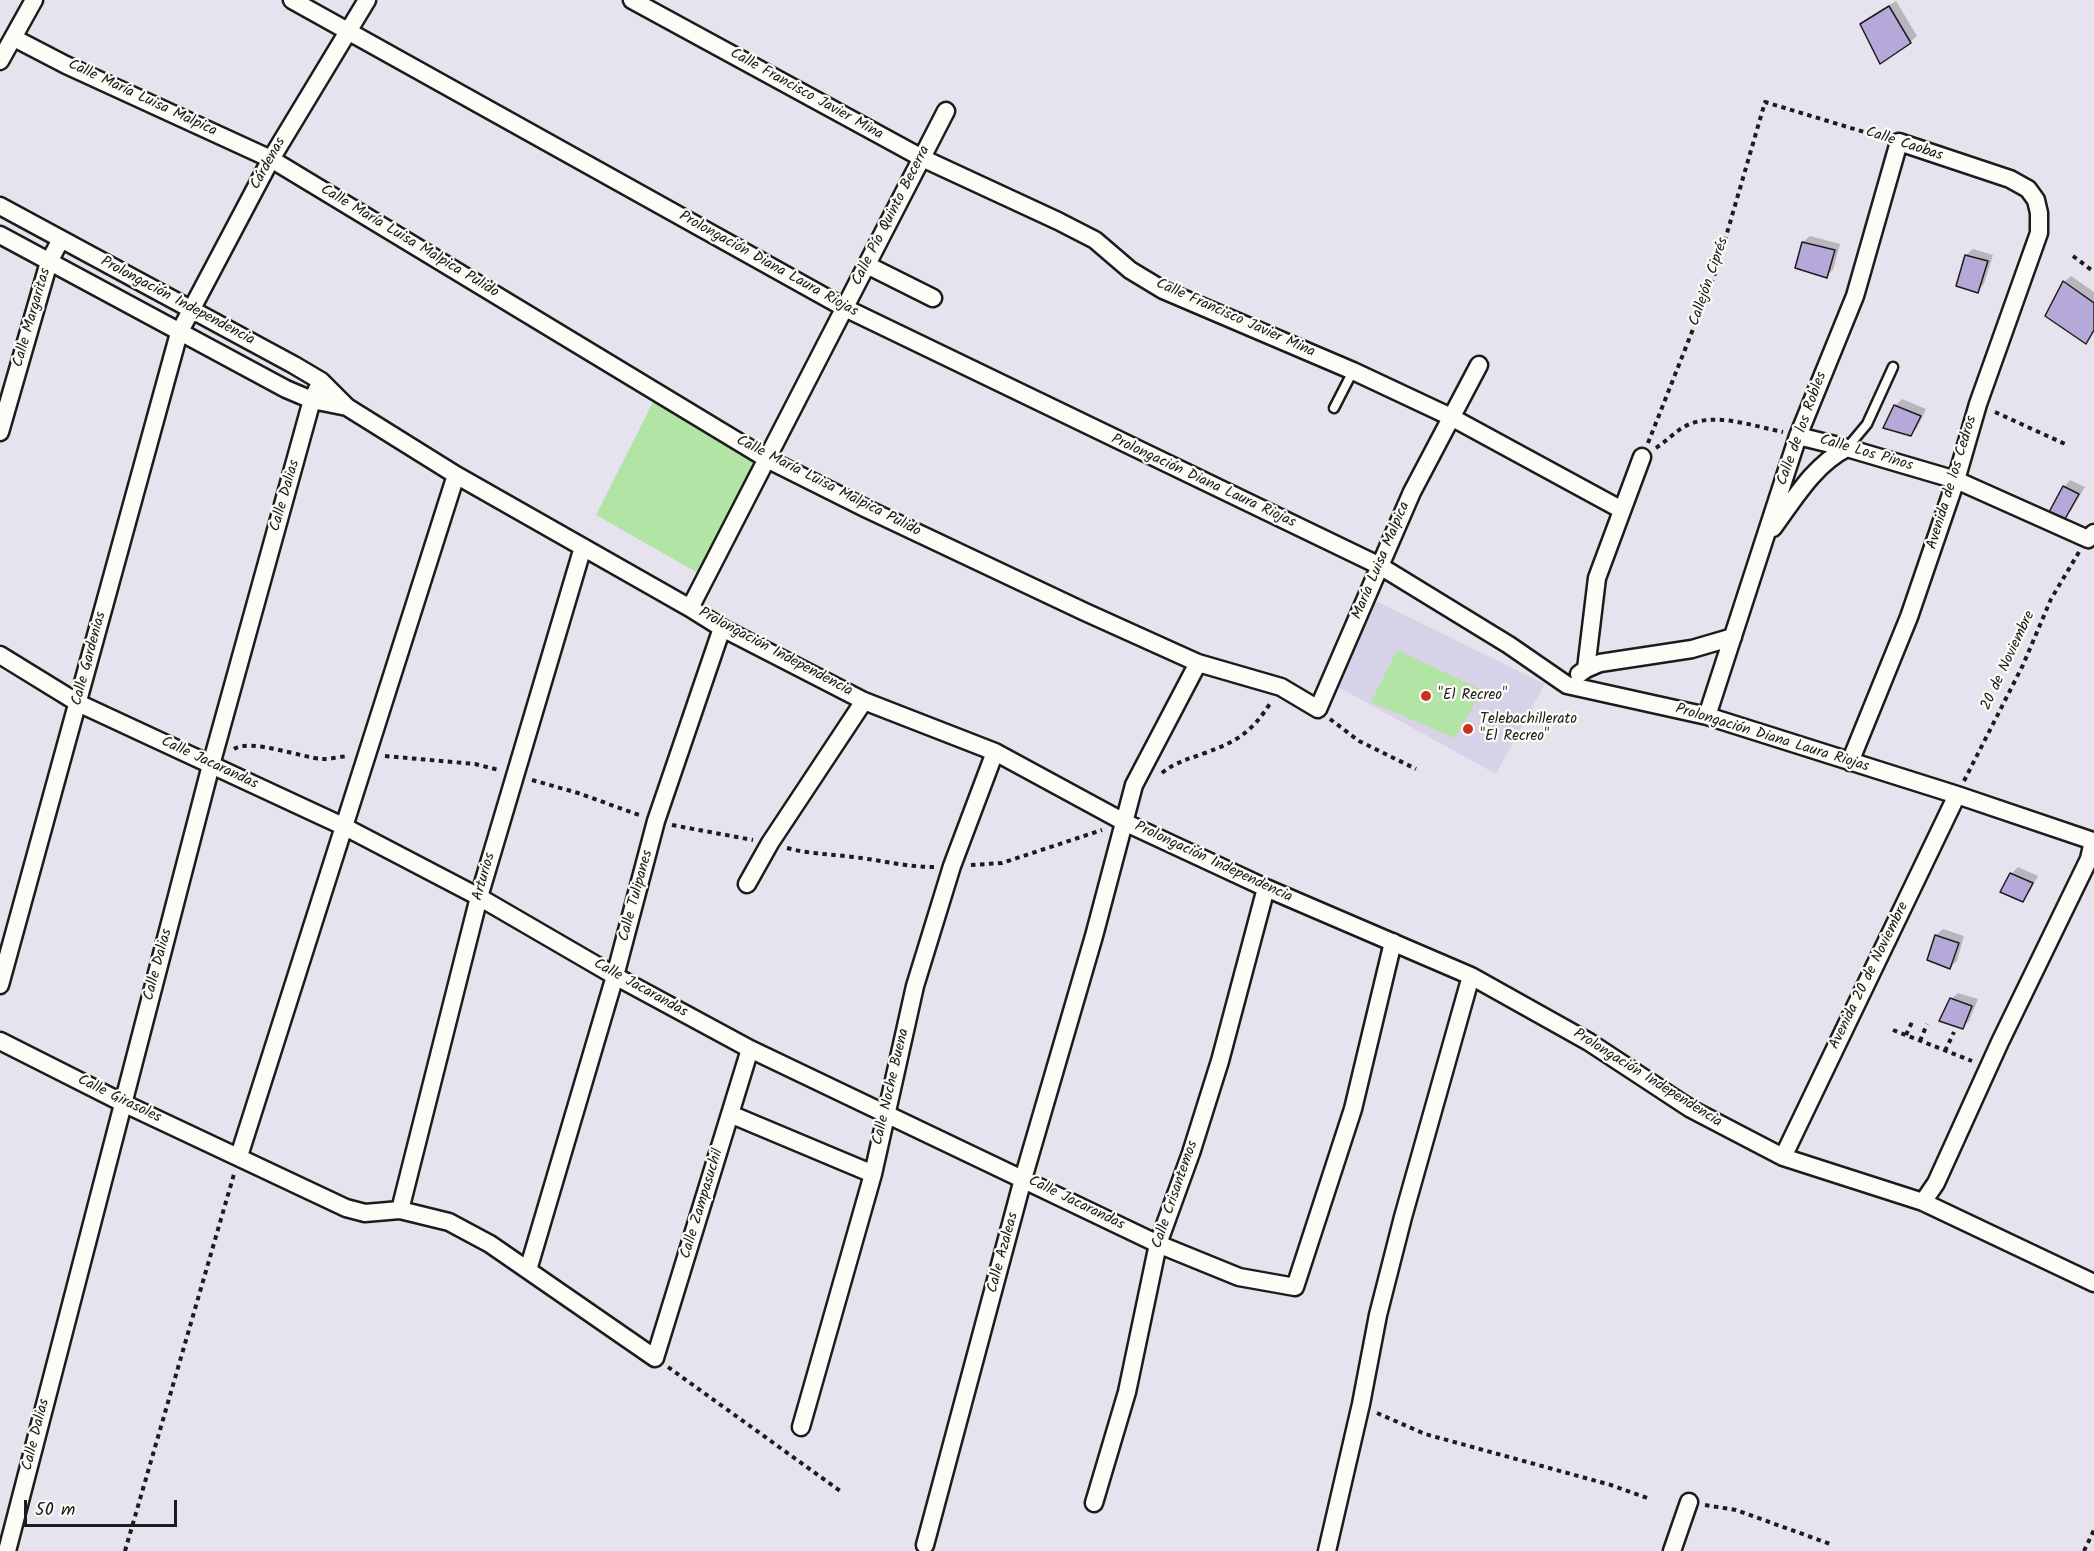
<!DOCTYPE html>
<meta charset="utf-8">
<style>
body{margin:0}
#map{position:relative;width:2094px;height:1551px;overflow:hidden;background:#e7e3ee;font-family:Kalam,sans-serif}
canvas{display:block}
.scale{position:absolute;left:24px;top:1500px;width:153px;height:27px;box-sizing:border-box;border:3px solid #1c1c1c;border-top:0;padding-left:8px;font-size:18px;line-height:21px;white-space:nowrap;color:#1c1c1c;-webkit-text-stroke:4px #fdfcf7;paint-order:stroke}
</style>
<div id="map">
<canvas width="2094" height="1551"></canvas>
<div class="scale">50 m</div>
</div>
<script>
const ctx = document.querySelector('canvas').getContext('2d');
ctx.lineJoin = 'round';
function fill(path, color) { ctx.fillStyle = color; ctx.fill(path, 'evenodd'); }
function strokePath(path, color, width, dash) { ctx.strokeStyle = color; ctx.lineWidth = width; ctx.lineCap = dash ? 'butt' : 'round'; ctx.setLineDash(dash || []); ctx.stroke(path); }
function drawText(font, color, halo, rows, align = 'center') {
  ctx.font = font + ' Kalam,sans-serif'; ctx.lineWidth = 4.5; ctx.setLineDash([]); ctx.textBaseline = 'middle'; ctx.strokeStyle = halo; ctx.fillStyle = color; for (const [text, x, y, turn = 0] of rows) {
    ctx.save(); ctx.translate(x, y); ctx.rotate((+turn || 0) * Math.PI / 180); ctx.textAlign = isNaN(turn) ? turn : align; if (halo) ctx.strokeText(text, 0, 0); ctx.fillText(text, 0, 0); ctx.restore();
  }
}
const built = new Path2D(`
 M1374,600l171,84 -49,90 -163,-90z`);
const green = new Path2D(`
 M653,402l107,60 -62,111 -102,-58z
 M1397,650l85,40 -27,48 -84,-36z`);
const shadow = new Path2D(`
 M1896,1l21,35 -7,6 -48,-18 6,-6z
 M1810,236l30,8 -7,26 -7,6 -23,-34z
 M1973,249l20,6 -9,29 -7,7 -11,-36z
 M2071,276l23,16v40l-8,10 -22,-60z
 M1902,399l24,10 -9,19 -6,6 -16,-28z
 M2070,480l15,7 -14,24 -7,6v-30z
 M2018,867l20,9 -9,17 -7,7 -11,-26z
 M1943,929l21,7 -7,25 -7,6 -22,-8 8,-24z
 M1958,993l20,6 -9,22 -7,6 -11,-28z`);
const building = new Path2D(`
 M1889,6l22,37 -31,21 -20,-40z
 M1802,242l33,8 -8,28 -32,-10z
 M1965,255l23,6 -10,32 -22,-7z
 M2063,281l31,22v27l-8,14 -41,-28z
 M1894,405l27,11 -10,20 -28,-8z
 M2063,486l16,8 -14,25 -17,-5z
 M2010,873l23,10 -10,19 -23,-10z
 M1935,935l24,8 -9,26 -23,-9z
 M1950,998l22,8 -9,23 -24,-8z`);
const path = new Path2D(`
 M2073,256l21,16
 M1995,412l70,32
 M1648,443l68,-172 49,-169 119,36
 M1656,448c9,-6 17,-14 26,-20 29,-18 70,-2 101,4
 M1330,719l29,22 57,28
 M234,749c16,-11 69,9 89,10 8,0 17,-2 24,-3
 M385,756l90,8 24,6
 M1162,773c13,-11 27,-14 43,-20 33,-12 47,-21 66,-51
 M532,780l46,13 61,22
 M1964,781l59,-116 28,-66 28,-47
 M672,825l81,15
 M787,848c22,6 43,6 66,9 27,3 53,10 81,10
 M971,865l31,-2 100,-33
 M1893,1030l79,31
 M1906,1035l6,-13
 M1920,1041l7,-17
 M1945,1051l9,-19
 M668,1367l175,126
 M1377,1413l48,21 186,51 36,13
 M1705,1505l31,5 97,35
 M125,1551l109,-377
 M2084,1551l10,-21`);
const service = new Path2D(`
 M1334,408l19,-37
 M1847,448l20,-24 26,-57`);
const minor = new Path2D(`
 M292,0l553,308 535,258 129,79 58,40 140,31 250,79 136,46 -4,18 -89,183 -64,141 -13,19
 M632,0l290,158 136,63 37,19 35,30 33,20 190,81 98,46 171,93
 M14,38l52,27 205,94 496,300 100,50 218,103 113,51 83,24 37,22 94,-217 67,-127
 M0,61l34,-61
 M0,206l294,159 27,16 26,26 109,68 234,133 32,20 142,73 131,51 129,70 142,66 205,88 118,66 102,67 92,48 140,45 171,81
 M0,235l286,154 26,11 35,7
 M867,265l66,33
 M0,432l49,-170 12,-23
 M1798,436l49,12 109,32 132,59 6,-6
 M1773,528c22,-30 41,-63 74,-80
 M690,608l256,-497
 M0,655l78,48 267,124 134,70 136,79 135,73 408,195 81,33 56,10 58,-178 40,-167
 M1586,669l11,-91 45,-121
 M1579,674l7,-5 14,-6 92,-14 41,-12
 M1707,716l91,-280 57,-140 44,-154 111,37 18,10 8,11 3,13v20l-61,171 -22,76 -47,137 -59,145
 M747,884l23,-41 94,-142
 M0,985l179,-652 92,-174 96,-159
 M0,1041l123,62 223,105 19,5 35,-3 49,12 41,22 165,114 95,-309
 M730,1114l143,60
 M239,1156c73,-227 144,-454 217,-681
 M1783,1157l174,-362
 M400,1210l79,-313 104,-350
 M528,1270l87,-294 41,-155 66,-193
 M801,1427l72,-253 42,-188 37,-120 43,-114
 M1094,1503l33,-111 31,-148 33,-91 29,-92 46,-173
 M925,1545l98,-366 71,-243 40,-151 64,-122
 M7,1551l204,-786 101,-365 9,-19
 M1327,1551l34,-147 17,-89 25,-98 68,-241
 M1672,1551l17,-49`);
const markers = [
 [1426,696,6,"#c8321e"],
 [1468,729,6,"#c8321e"]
];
const streetNames = [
 ["Calle Francisco Javier Mina",806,95,29],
 ["Calle María Luisa Malpica",142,99,25],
 ["Calle Caobas",1904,145,18],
 ["Cárdenas",269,164,-61],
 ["Calle Pío Quinto Becerra",892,216,-63],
 ["Calle María Luisa Malpica Pulido",409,242,31],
 ["Prolongación Diana Laura Riojas",768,265,29],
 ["Callejón Ciprés",1710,282,-71],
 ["Prolongación Independencia",177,302,28],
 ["Calle Margaritas",33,318,-74],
 ["Calle Francisco Javier Mina",1235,319,24],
 ["Calle de los Robles",1803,429,-70],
 ["Calle Los Pinos",1866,454,16],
 ["Prolongación Diana Laura Riojas",1203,482,25],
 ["Avenida de los Cedros",1953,483,-73],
 ["Calle María Luisa Malpica Pulido",828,487,27],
 ["Calle Dalias",286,496,-74],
 ["María Luisa Malpica",1382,561,-67],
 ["Prolongación Independencia",775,653,28],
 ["Calle Gardenias",90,659,-75],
 ["20 de Noviembre",2009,661,-65],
 ["Prolongación Diana Laura Riojas",1772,739,17],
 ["Calle Jacarandas",209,764,25],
 ["Prolongación Independencia",1213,863,25],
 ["Arturios",485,877,-74],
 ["Calle Tulipanes",637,896,-75],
 ["Calle Dalias",159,965,-75],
 ["Avenida 20 de Noviembre",1870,976,-64],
 ["Calle Jacarandas",640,989,29],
 ["Prolongación Independencia",1647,1079,32],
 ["Calle Noche Buena",892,1087,-77],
 ["Calle Girasoles",119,1100,26],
 ["Calle Crisantemos",1176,1195,-71],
 ["Calle Zampasuchil",703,1204,-73],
 ["Calle Jacarandas",1076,1204,26],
 ["Calle Azaleas",1004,1253,-75],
 ["Calle Dalias",37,1435,-76]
];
const poiNames = [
 ["\"El Recreo\"",1438,696],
 ["Telebachillerato",1480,720],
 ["\"El Recreo\"",1480,737]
];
fill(built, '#d8d2e8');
fill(green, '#b1e4a5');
fill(shadow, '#0003');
fill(building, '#b4a9d9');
strokePath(building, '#1c1c1c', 1.5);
strokePath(service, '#1c1c1c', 13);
strokePath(minor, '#1c1c1c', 21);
strokePath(path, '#1c1c1c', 4, [4.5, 4.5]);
strokePath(service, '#fdfcf7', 8);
strokePath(minor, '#fdfcf7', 16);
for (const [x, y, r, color] of markers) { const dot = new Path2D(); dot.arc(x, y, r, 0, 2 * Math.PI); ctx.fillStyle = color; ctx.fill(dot); strokePath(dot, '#fdfcf7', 2); }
drawText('15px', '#1c1c1c', '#fdfcf7', streetNames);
drawText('15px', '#1c1c1c', '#fdfcf7', poiNames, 'left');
</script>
